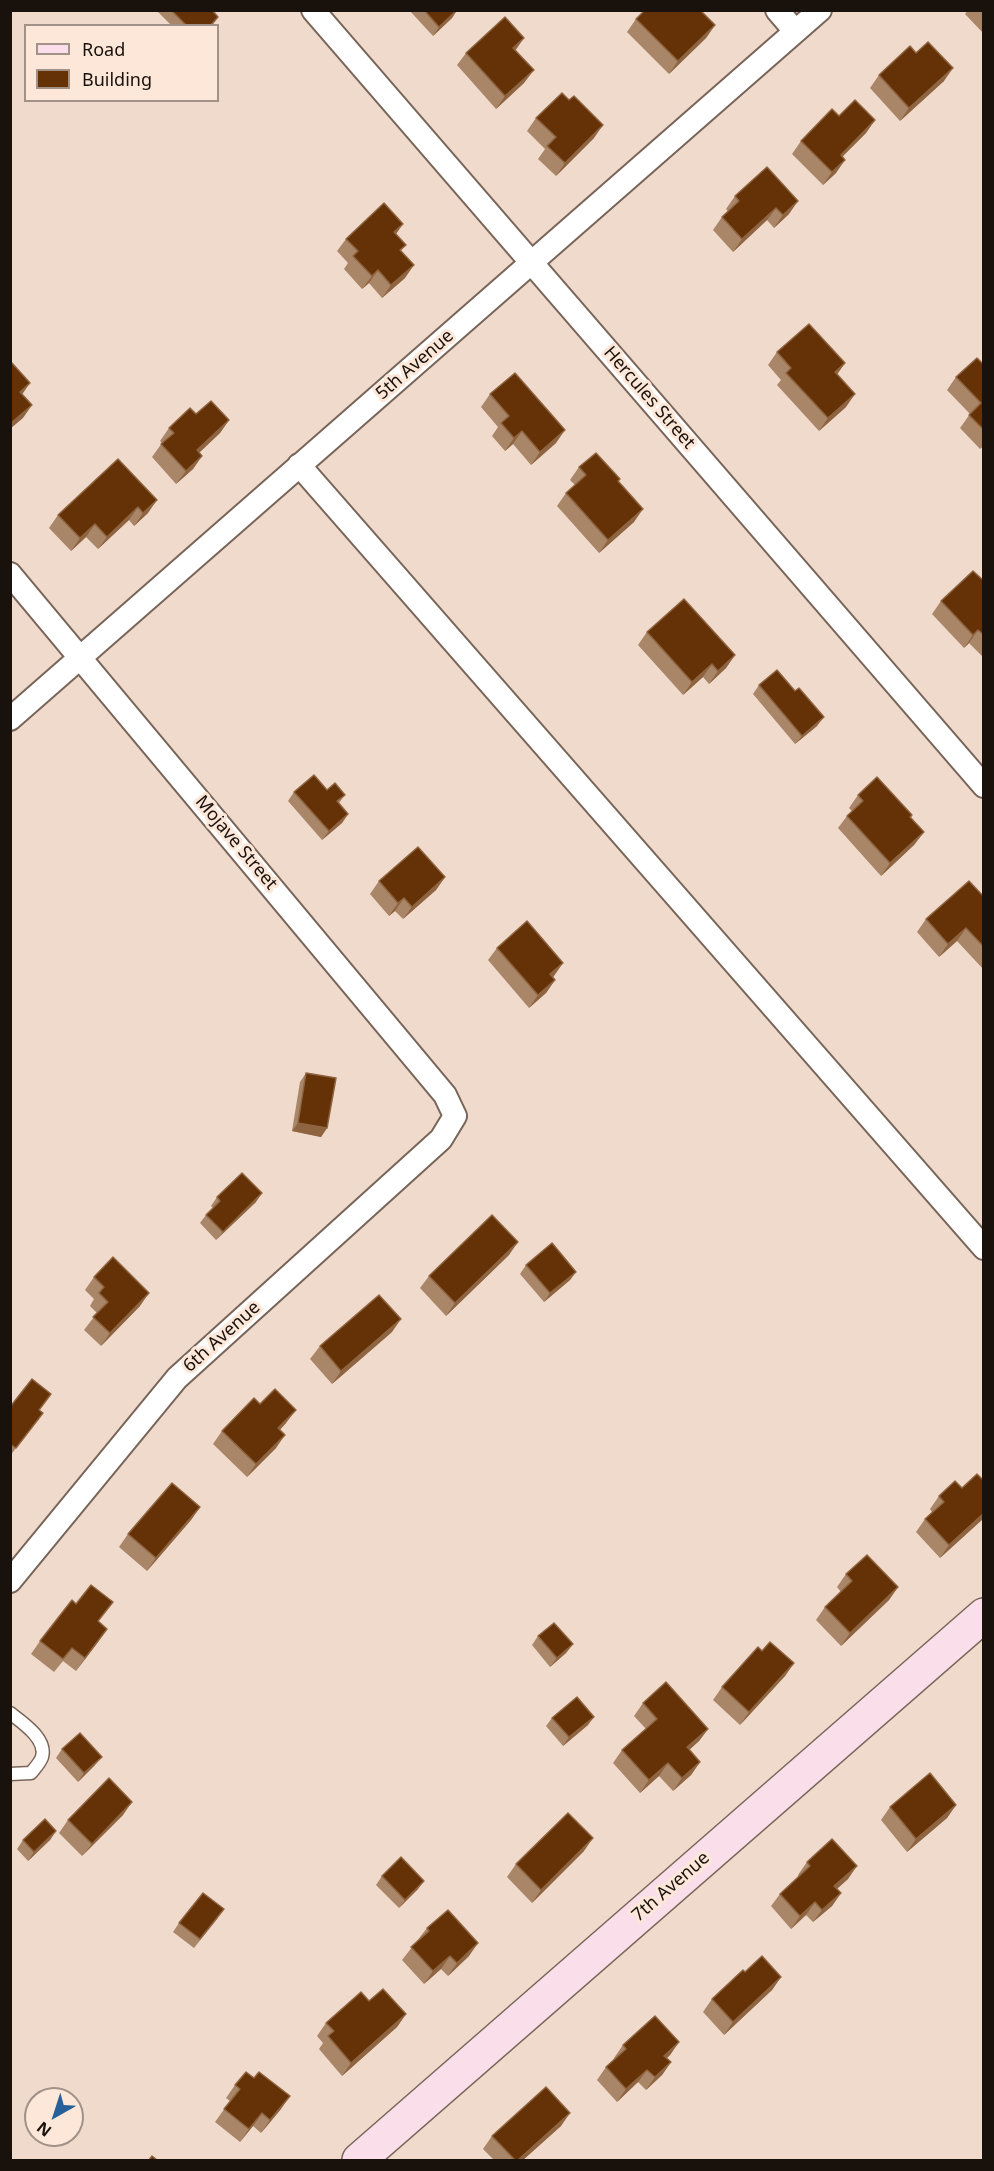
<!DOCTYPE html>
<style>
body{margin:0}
#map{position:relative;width:994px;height:2171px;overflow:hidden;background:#f0dacc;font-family:"Noto Sans",sans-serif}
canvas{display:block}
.frame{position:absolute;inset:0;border:12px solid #18110c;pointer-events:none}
.legend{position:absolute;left:24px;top:24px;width:195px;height:78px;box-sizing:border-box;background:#fde7d9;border:2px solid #a19187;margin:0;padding:8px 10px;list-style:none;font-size:18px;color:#18110c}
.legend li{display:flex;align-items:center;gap:12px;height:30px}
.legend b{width:30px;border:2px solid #a19187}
.north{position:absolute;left:24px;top:2087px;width:60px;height:60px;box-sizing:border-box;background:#fde7d9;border:2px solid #a19187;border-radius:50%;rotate:219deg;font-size:16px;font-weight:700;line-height:24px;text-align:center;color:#18110c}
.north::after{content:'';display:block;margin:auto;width:21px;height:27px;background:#276098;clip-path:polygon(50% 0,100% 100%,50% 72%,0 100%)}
</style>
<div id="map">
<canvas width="994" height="2171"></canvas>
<div class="frame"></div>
<ul class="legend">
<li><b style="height:8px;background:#fadfea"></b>Road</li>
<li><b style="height:16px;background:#643206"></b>Building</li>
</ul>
<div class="north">N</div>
</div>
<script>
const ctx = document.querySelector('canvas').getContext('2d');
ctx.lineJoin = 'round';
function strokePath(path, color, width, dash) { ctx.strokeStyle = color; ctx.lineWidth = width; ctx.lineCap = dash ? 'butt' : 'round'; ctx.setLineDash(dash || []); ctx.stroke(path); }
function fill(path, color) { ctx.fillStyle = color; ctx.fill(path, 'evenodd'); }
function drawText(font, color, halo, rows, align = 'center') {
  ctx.font = font + ' "Noto Sans",sans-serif'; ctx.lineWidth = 6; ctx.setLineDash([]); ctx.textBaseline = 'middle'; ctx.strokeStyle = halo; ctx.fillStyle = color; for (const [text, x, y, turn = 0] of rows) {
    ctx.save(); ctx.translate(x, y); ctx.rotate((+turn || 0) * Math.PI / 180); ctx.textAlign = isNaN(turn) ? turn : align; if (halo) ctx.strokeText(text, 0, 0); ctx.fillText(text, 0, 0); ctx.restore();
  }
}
const lane = new Path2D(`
 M10,1713c13,10 37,26 32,44 -2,6 -8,12 -11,16l-21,1`);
const street = new Path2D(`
 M313,10l671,776
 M777,10l18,21
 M299,465l685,783
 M10,574l435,521 10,21 -14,23 -264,239 -167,203
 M10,719l810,-709`);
const secondary = new Path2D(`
 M359,2160l625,-545`);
const wall = new Path2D(`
 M156,10h56l6,7 -6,9h-40z
 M409,10h48l-5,8 -19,18z
 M968,10h16v24l-19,-20z
 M636,19l79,6 -9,13 -37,36 -42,-42z
 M516,50l8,33 -28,26 -39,-44 9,-12z
 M879,75l65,6 -44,40 -30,-33z
 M839,116l36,4 -9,13 -24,24 -6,16 -13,12 -31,-31 9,-13z
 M536,118l58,20 -38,38 -18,-17 7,-10 -18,-18z
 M767,167l22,47 -15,14 -7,-8 -34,32 -20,-22 9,-13 6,-6 -2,-2 9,-13z
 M396,234l10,11 -5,6 4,27 -23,20 -13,-15 -7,6 -18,-20 4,-6 -11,-12 9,-12z
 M777,352l68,11 -8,11 9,33 -27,24 -42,-46 4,-5 -13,-15z
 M984,365v81l-4,3 -20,-21 10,-14 -23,-24 9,-13z
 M490,394l66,49 -25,22 -18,-21 -8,7 -13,-15 6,-9 -17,-20z
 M196,414l33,6 -9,13 -21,20 3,3 -9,13 -17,15 -24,-27 10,-14 -2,-2 9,-13z
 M118,459l30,54 -14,13 -5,-6 -31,29 -12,-12 -15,14 -22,-23 9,-13z
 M579,467l39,14 16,41 -35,31 -42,-47 9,-13 9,-8 -5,-5z
 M984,581v77l-15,-15 -5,5 -32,-34 9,-13z
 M647,632l88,23 -9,13 -17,16 -6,-7 -20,18 -45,-50z
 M759,685l58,41 -22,18 -42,-50z
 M327,790l18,5 -6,8 9,11 -6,9 -20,17 -34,-39 6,-9z
 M858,795l54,20 -1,3 13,14 -10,13 -33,31 -43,-48 9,-12 5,-5 -3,-3z
 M445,877l-9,13 -33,29 -8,-8 -6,5 -19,-22 9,-13z
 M984,897v73l-27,-29 -18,16 -22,-25 9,-13z
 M497,948l57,28 -1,1 2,3 -9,13 -17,15 -41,-48z
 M306,1073l21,55 -6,9 -29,-6 8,-49z
 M217,1197l39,5 -40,38 -16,-17 6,-8 7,-7 -2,-2z
 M509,1255l-63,61 -26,-28 9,-12z
 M526,1265l50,7 -6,8 -26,22 -24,-28z
 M94,1277l46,29 -39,40 -17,-16 13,-17 -7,-7 4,-7 -9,-9z
 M392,1332l-60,52 -22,-25 10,-13z
 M260,1404l26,19 -6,7 -4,18 -29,29 -34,-33 9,-13z
 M10,1407l29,3 4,3 -33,43z
 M984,1481v37l-44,40 -24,-26 9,-13 7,-7 -2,-3 9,-13z
 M200,1507l-9,13 -44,51 -28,-24 9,-13z
 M846,1574l52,13 -9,13 -48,46 -25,-26 9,-13 16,-15 -4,-5z
 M99,1622l-1,20 -22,29 -13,-10 -9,11 -23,-18 9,-13z
 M538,1636l35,8 -7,9 -16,14 -18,-22z
 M762,1651l32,12 -9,13 -45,49 -27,-25 9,-13z
 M643,1703l65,26 -9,12 -10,9 11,12 -9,13 -18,16 -14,-15 -19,17 -27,-30 9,-13 24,-21 -12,-13z
 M552,1718l36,7 -25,21 -17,-20z
 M62,1749l33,16 -17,17 -22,-24z
 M956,1805l-9,13 -40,34 -26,-32 9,-13z
 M123,1815l-41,41 -23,-23 9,-13z
 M56,1831l-6,9 -22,21 -11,-12 6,-9z
 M584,1851l-52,52 -25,-26 9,-13z
 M807,1862l41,17 -11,10 4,4 -9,13 -19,16 -7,-7 -15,14 -20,-23 9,-12 19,-17 -1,-2z
 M382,1876l36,13 -19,19 -23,-23z
 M218,1918l-24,30 -21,-16 6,-9z
 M427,1928l42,28 -21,20 -7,-7 -17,15 -22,-24z
 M745,1972l36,5 -9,13 -48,45 -21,-23 9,-13z
 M369,2001l37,13 -9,13 -55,49 -23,-27 4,-6 -6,-7 9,-13z
 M679,2042l-9,13 -3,3 4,4 -9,13 -16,15 -8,-8 -21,20 -20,-22 9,-13 8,-8v-1l9,-13z
 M235,2085l46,24 -20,24 -8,-7 -13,16 -25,-20 15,-21 -4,-3z
 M561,2126l-38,34h-29l-11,-11 9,-13z`);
const shadedWall = new Path2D(`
 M457,10l-5,8 -19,18 6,-9z
 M715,25l-9,13 -37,36 9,-13z
 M524,38l-9,13 -2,-3z
 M953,68l-9,13 -44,40 9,-13z
 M534,70l-10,13 -28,26 9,-13z
 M875,120l-9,13 -35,35 10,-13z
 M603,125l-9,13 -38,38 9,-13z
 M845,160l-9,13 -13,12 9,-13z
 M798,201l-9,13 -15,14 9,-13z
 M776,208l-9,12 -34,32 9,-13z
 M403,224l-9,13v-5z
 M414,265l-9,13 -23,20 9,-13z
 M378,270l-9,13 -7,6 10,-13z
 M845,363l-9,13 -1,-4z
 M30,383l-9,13 -1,-4z
 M855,394l-9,13 -27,24 9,-13z
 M32,405l-9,13 -13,11v-5z
 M229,420l-9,13 -32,30 9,-13z
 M565,430l-9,13 -25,22 9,-13z
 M522,431l-9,13 -8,7 9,-13z
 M202,456l-9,13 -17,15 10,-13z
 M157,500l-9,13 -14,13 9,-13z
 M138,507l-9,13 -31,29 9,-12z
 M643,509l-9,13 -35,31 9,-13z
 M95,524l-9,13 -15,14 9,-13z
 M978,630l-9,13 -5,5 9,-13z
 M735,655l-9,13 -17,16 9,-13z
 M712,664l-9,13 -20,18 9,-13z
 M824,717l-7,9 -22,18 7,-8z
 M348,814l-6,9 -20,17 7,-9z
 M924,832l-10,13 -33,31 9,-13z
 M445,877l-9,13 -33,29 9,-12z
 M404,898l-9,13 -6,5 9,-13z
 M966,928l-9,13 -18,16 9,-13z
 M563,963l-9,13 -13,11 9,-13z
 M555,980l-9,13 -17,15 9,-13z
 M298,1123l29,5 -6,9 -29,-6z
 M262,1193l-6,9 -40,38 7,-8z
 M518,1242l-9,13 -63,61 9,-13z
 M576,1272l-6,8 -26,22 6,-9z
 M149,1293l-9,13 -39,40 9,-13z
 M401,1319l-9,13 -60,52 9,-13z
 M296,1410l-10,13 -17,18 9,-13z
 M285,1435l-9,13 -29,29 9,-13z
 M200,1507l-9,13 -44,51 9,-13z
 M984,1513v5l-44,40 9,-13z
 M898,1587l-9,13 -48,46 9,-13z
 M107,1629l-9,13 -22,29 9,-13z
 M573,1644l-7,9 -16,14 7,-9z
 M794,1663l-9,13 -45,49 9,-13z
 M594,1717l-6,8 -25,21 6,-9z
 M708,1729l-9,12 -21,19 9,-13z
 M102,1757l-7,8 -17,17 6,-9z
 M700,1762l-9,13 -18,16 9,-13z
 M668,1763l-9,13 -19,17 9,-13z
 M132,1802l-9,13 -41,41 10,-12z
 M956,1805l-9,13 -40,34 9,-13z
 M56,1831l-6,9 -22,21 6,-9z
 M593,1838l-9,13 -52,52 9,-13z
 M857,1866l-9,13 -23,20 9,-13z
 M424,1881l-6,8 -19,19 6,-8z
 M841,1893l-9,13 -19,16 9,-12z
 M815,1902l-9,13 -15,14 9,-13z
 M478,1943l-9,13 -21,20 9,-13z
 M450,1956l-9,13 -17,15 9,-13z
 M781,1977l-9,13 -48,45 9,-13z
 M406,2014l-9,13 -55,49 9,-13z
 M679,2042l-9,13 -15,14 9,-13z
 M671,2062l-9,13 -16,15 9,-13z
 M647,2070l-9,12 -21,20 9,-13z
 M290,2096l-9,13 -20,24 9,-13z
 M262,2113l-9,13 -13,16 9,-13z
 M570,2113l-9,13 -38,34h-5z`);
const building = new Path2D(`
 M171,10h41l6,7 -8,9h-23z
 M424,10h33l-18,17z
 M645,10h55l15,15 -37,36 -42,-42z
 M505,17l19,21 -11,10 21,22 -29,26 -39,-43z
 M928,42l25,26 -44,40 -30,-33 31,-29 6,7z
 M562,93l7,7 5,-4 29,29 -38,38 -18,-17 9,-9 -20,-19z
 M855,100l20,20 -34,35 4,5 -13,12 -31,-31 31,-32 7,7z
 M767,167l31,34 -15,14 -7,-7 -34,31 -20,-22 17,-16 -4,-5z
 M384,203l19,21 -9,8 12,13 -6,5 14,15 -23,20 -13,-15 -6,6 -19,-20 5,-5 -12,-12z
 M809,324l36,39 -10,9 20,22 -27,24 -42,-45 5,-5 -14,-16z
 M977,358l7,7v65l-15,-15 12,-12 -25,-26z
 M12,363l18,20 -10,9 12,13 -22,19v-60z
 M515,373l50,57 -25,22 -18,-21 -8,7 -13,-15 8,-7 -19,-22z
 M211,401l18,19 -32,30 5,6 -16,15 -25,-27 13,-11 -5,-5 21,-20 6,6z
 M596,453l24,26 -2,2 25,28 -35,31 -42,-47 20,-18 -7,-8z
 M118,459l39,41 -14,13 -5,-6 -31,30 -12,-13 -15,14 -22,-23z
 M973,571l11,10v54l-6,-5 -5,5 -32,-34z
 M684,599l51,56 -17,16 -6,-7 -20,18 -45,-50z
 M777,670l18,21 4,-3 25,29 -22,19 -43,-51z
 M314,775l13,15 8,-7 10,12 -8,6 11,13 -19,17 -35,-39z
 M877,777l35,38 -2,2 14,15 -34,31 -43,-47 16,-15 -5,-6z
 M418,847l27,30 -33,30 -8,-9 -6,5 -19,-22z
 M969,881l15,16v50l-18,-19 -18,16 -22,-25z
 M527,921l36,42 -13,11 5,6 -17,15 -41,-47z
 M306,1073l30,5 -9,50 -29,-5z
 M242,1173l20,20 -39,39 -17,-17 14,-14 -3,-4z
 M492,1215l26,27 -63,61 -26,-27z
 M552,1243l24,29 -26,21 -24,-28z
 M113,1257l36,36 -39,40 -17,-16 15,-15 -9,-9 5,-6 -10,-10z
 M379,1295l22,24 -60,52 -21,-25z
 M32,1379l19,15 -12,16 4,3 -27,35 -6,-4v-37z
 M275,1389l21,21 -18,18 7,7 -29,29 -34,-33 32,-33 6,6z
 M977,1474l7,7v32l-35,32 -24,-26 19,-17 -5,-6 16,-15 7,7z
 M172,1483l28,24 -44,51 -28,-24z
 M867,1555l31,32 -48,46 -25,-26 27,-26 -6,-7z
 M91,1585l22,17 -15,19 9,8 -22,29 -13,-10 -9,11 -23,-18 32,-41 4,4z
 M554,1623l19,21 -16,14 -19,-22z
 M770,1642l24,21 -45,49 -27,-25 36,-40 4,4z
 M666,1682l42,47 -21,18 13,15 -18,16 -14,-15 -19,17 -27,-30 35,-31 -14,-16z
 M577,1697l17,20 -25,20 -17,-19z
 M80,1733l22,24 -18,16 -22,-24z
 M930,1773l26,32 -40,34 -26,-32z
 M109,1778l23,24 -40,42 -24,-24z
 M568,1813l25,25 -52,52 -25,-26z
 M45,1819l11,12 -22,21 -11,-12z
 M832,1839l25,27 -23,20 7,7 -19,17 -7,-8 -15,14 -20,-22 30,-28 -3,-4z
 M401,1857l23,24 -19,19 -23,-24z
 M203,1893l21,16 -24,30 -21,-16z
 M448,1910l30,33 -21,20 -7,-7 -17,15 -22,-24 18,-16 -2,-3z
 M762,1956l19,21 -48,45 -21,-23 31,-29 2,2z
 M383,1989l23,25 -55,49 -23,-27 6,-5 -8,-8 35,-31 8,9z
 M655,2016l24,26 -15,14 7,6 -16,15 -8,-7 -21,19 -20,-22 20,-18 -3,-4z
 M246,2072l8,6 5,-6 31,24 -20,24 -8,-7 -13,16 -25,-20 16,-20 -5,-4z
 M546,2087l24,26 -52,47h-3l-23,-24z
 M152,2156l5,4h-8z`);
const streetNames = [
 ["5th Avenue",415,365,-41],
 ["Hercules Street",649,398,49],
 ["Mojave Street",236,843,50],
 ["6th Avenue",222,1337,-42],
 ["7th Avenue",671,1887,-41]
];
strokePath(lane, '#786559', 15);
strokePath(street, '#786559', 26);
strokePath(secondary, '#786559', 36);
strokePath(lane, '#fff', 12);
strokePath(street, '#fff', 22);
strokePath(secondary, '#fadfea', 33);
fill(wall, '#aa8669');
fill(shadedWall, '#8e6441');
fill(building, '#643206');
strokePath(building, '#8e6441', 1.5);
drawText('18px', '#18110c', '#fde7d9', streetNames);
</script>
